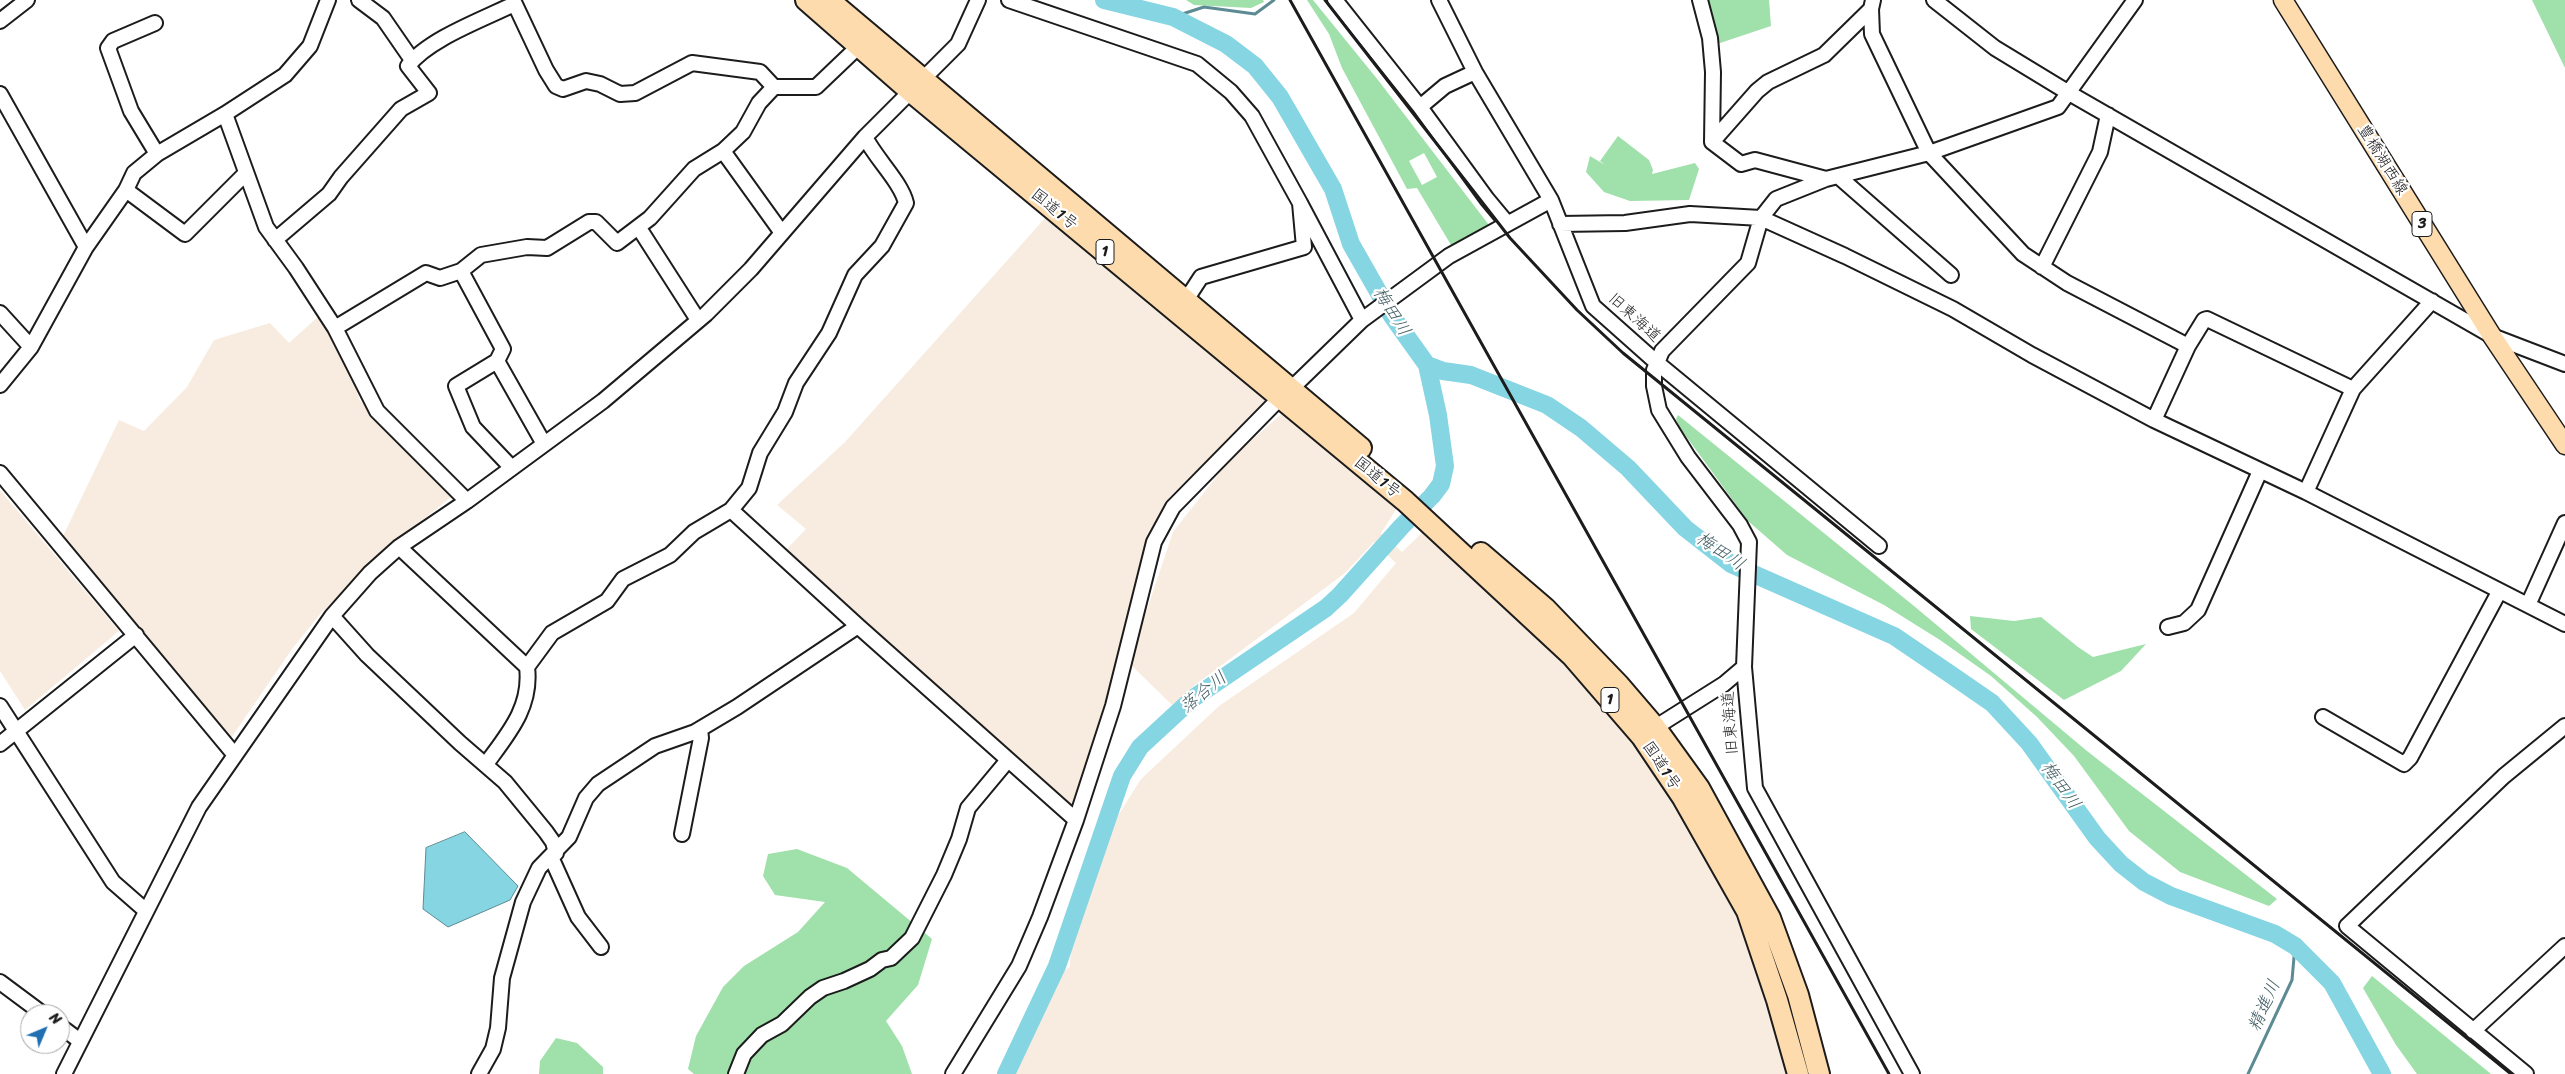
<!DOCTYPE html>
<meta charset="utf-8">
<style>
body{margin:0}
#map{position:relative;width:2565px;height:1074px;overflow:hidden;background:#fff;font-family:Sriracha,sans-serif}
canvas{display:block}
.north{position:absolute;left:20px;top:1004px;width:50px;height:50px;box-sizing:border-box;background:#fff;border:1px solid #a4a4a4;border-radius:50%;rotate:45deg;font-size:14px;font-weight:700;line-height:20px;text-align:center;color:#1c1c1c}
.north::after{content:'';display:block;margin:auto;width:18px;height:22px;background:#1f6fb2;clip-path:polygon(50% 0,100% 100%,50% 72%,0 100%)}
</style>
<div id="map">
<canvas width="2565" height="1074"></canvas>
<div class="north">N</div>
</div>
<script>
const ctx = document.querySelector('canvas').getContext('2d');
ctx.lineJoin = 'round';
function fill(path, color) { ctx.fillStyle = color; ctx.fill(path, 'evenodd'); }
function strokePath(path, color, width, dash) { ctx.strokeStyle = color; ctx.lineWidth = width; ctx.lineCap = dash ? 'butt' : 'round'; ctx.setLineDash(dash || []); ctx.stroke(path); }
function drawText(font, color, halo, rows, align = 'center') {
  ctx.font = font + ' Sriracha,"Klee One",sans-serif'; ctx.lineWidth = 4.5; ctx.setLineDash([]); ctx.textBaseline = 'middle'; ctx.strokeStyle = halo; ctx.fillStyle = color; for (const [text, x, y, turn = 0] of rows) {
    ctx.save(); ctx.translate(x, y); ctx.rotate((+turn || 0) * Math.PI / 180); ctx.textAlign = isNaN(turn) ? turn : align; if (halo) ctx.strokeText(text, 0, 0); ctx.fillText(text, 0, 0); ctx.restore();
  }
}
const built = new Path2D(`
 M1046,217l222,184 -98,95 -19,37 -61,236 -16,43 -289,-261 21,-22 -29,-24 68,-63z
 M320,315l20,26 20,60 54,48 37,48 -60,49 -70,67 -29,36 -61,89 -8,-4 -161,-196 57,-118 25,11 43,-44 27,-47 56,-17 19,20z
 M1285,411l112,97 -16,25 21,19 23,-22 119,108 83,95 63,91 51,92 48,158h-784l55,-101 10,-6 1,-28 43,-117 27,-43 78,-73 135,-93 42,-50 -22,-21 -29,31 -154,115 -19,17 -43,-42 44,-131 58,-74z
 M0,490l119,141 -94,79 -25,-39z`);
const green = new Path2D(`
 M1186,0h77l1,2 -13,6 -57,-3z
 M1307,0h6l65,80 114,149 -38,21 -37,-62 -10,1 -65,-121 -13,-34zM1424,153l13,24 -15,8 -13,-24z
 M1707,0h62l2,26 -54,18z
 M2532,0h33v68z
 M1618,136l31,24 4,10 -1,4 43,-11 4,6 -10,31 -59,1 -26,-9 -18,-20 4,-16 15,9 -5,-4z
 M1678,415l236,191 173,145 190,148 -8,7 -89,-34 -51,-41 -55,-75 -37,-39 -46,-41 -51,-36 -56,-35 -97,-50 -39,-34 -68,-93 -4,-9z
 M1970,616l44,5 27,-4 37,30 15,10 53,-13 -25,27 -57,29 -93,-71z
 M797,849l50,19 85,71 -14,46 -32,36 16,25 10,28h-218l-6,-5 8,-33 27,-49 21,-21 54,-34 27,-30 -50,-7 -12,-19 5,-22z
 M2372,976l119,98h-74l-21,-29 -33,-57z
 M556,1038l21,5 26,24v7h-64l1,-13z`);
const water = new Path2D(`
 M465,832l53,54 -8,14 -62,27 -25,-18 3,-61z`);
const stream = new Path2D(`
 M1173,17l31,-10 51,7 19,-14
 M2248,1074l44,-94 3,-34`);
const river = new Path2D(`
 M1104,0l69,17 53,27 29,22 25,31 53,92 18,55 41,72 35,49 16,6 28,4 76,30 34,23 47,40 57,60 46,36 163,72 56,38 42,29 37,40 68,95 24,26 23,18 27,14 104,38 20,12 37,37 50,91
 M1006,1074l51,-108 65,-190 18,-29 52,-48 134,-91 14,-13 62,-69 30,-30 9,-12 4,-18 -7,-51 -11,-50`);
const minor = new Path2D(`
 M359,0l24,18 29,42
 M513,0l33,70 10,16 7,3 23,-8 14,3 20,10 15,-1 57,-30 68,9 14,15
 M1009,0l188,64 34,28 21,24 48,87
 M1335,0l85,107 67,92 20,24
 M1439,0l36,72 76,128 42,106 63,56 223,184
 M1700,0l10,38 3,34 -1,70 29,22 14,-4 71,19
 M1873,0l-2,9 1,25 57,119 94,101 44,29 121,63
 M1934,0l61,48 74,45 423,243 73,28
 M0,21l27,-21
 M155,23l-42,18 -5,7 23,63 26,43
 M0,94l86,153
 M1420,107l25,-21 30,-14
 M225,114l41,113 30,41 39,60 42,83 90,90
 M865,137c11,22 36,45 41,66l-24,43 -27,29 -26,58 -33,50 -11,29 -25,41 -11,35 -18,22 127,116 218,194
 M1712,142l45,-51 11,-9 56,-27 47,-46
 M723,151l59,82
 M1838,176l113,99
 M126,190l59,44 61,-61
 M1560,224l65,-1 65,-9 71,4 84,38 108,53 79,46 122,65 152,72 259,132
 M639,228l59,92
 M275,240l54,-46 12,-17 60,-68 28,-16 -21,-27c20,-27 76,-47 106,-62
 M2042,267l58,-115 8,-37
 M461,271l42,78 -6,12 47,83
 M1186,300l15,-23 103,-30 -4,-44 62,117 -70,68
 M0,313l31,34
 M1362,320l87,-64 102,-56
 M335,328l91,-55 14,5 21,-7 20,-16 46,-8 20,1 42,-26h7l21,21 33,-25 44,-49 29,-18 20,-19 16,-29 15,-16h42l43,-41
 M497,361l-41,25 17,41 38,40
 M0,385l31,-38 55,-100 40,-57 8,-17 23,-19 68,-40 60,-39 25,-29 18,-46
 M2154,420l34,-74 16,-26 3,-1 146,70
 M0,473l234,281
 M2306,492l47,-103 79,-88
 M399,547l128,120
 M2528,605l37,-82
 M332,616l35,39 93,88 45,39 41,50 7,10 3,11
 M2168,627l16,-4 14,-13 62,-139
 M0,706l113,176 32,28
 M2323,717l81,47 6,-6 89,-166
 M1648,732l76,-48 20,-17
 M0,744l136,-109
 M486,764c22,-30 46,-57 41,-97l25,-34 55,-32 16,-22 47,-24 24,-23 37,-22
 M682,834l19,-96 -1,-9
 M551,857l27,60 23,30
 M0,982l43,32
 M60,1026l20,15
 M2473,1031l92,-85
 M64,1074l135,-267 133,-191 38,-43 29,-26 68,-46 136,-100 103,-87 45,-45 114,-132 93,-93 20,-44
 M479,1074l14,-25 5,-21 4,-50 21,-76 16,-34 30,-31 17,-39 12,-14 57,-38 40,-14 42,-25 121,-81
 M736,1074l8,-20 18,-19 20,-11 28,-27 13,-9 21,-7 26,-12 12,-9 9,-2 21,-20 32,-63 15,-36 9,-31 40,-48
 M953,1074l66,-108 21,-49 36,-97 37,-114 41,-164 19,-35 107,-109
 M1912,1074l-157,-286 -11,-121 5,-125 -9,-17 -52,-68 -29,-47 -5,-24v-16l8,-19 86,-88 13,-45 15,-19 50,-20 103,-26 129,-46 77,-107
 M2526,1074l-179,-148 157,-150 61,-50`);
const major = new Path2D(`
 M2283,0l209,336 73,109`);
const highway = new Path2D(`
 M806,0l104,91 495,410 167,155 70,81 41,61 64,113 30,89 21,74
 M829,0l532,448
 M1481,553l64,55 74,77 36,42 44,61 71,130 28,77 21,79`);
const rail = new Path2D(`
 M1290,0l599,1074
 M1325,0l185,238 67,72 46,43 888,721`);
const shields = [
 [2422,224,20],
 [1105,252,18],
 [1610,700,18]
];
const shieldNames = [
 ["3",2422,224],
 ["1",1105,252],
 ["1",1610,700]
];
const streetNames = [
 ["豊橋湖西線",2382,160,58],
 ["国道1号",1054,210,39],
 ["旧東海道",1634,318,42],
 ["国道1号",1377,478,39],
 ["旧東海道",1731,723,-94],
 ["国道1号",1661,766,56]
];
const waterNames = [
 ["梅田川",1391,312,58],
 ["梅田川",1720,552,34],
 ["落合川",1204,693,-39],
 ["梅田川",2060,786,54],
 ["精進川",2265,1006,-66]
];
fill(built, '#f7ecdf');
fill(green, '#a0e0aa');
fill(water, '#86d5e3');
strokePath(water, '#5c8b93', 1);
strokePath(stream, '#5c8b93', 3);
strokePath(river, '#86d5e3', 18);
strokePath(minor, '#1c1c1c', 18);
strokePath(major, '#1c1c1c', 21);
strokePath(highway, '#1c1c1c', 24);
strokePath(minor, '#fff', 14);
strokePath(major, '#fedbac', 18);
strokePath(highway, '#fedbac', 20);
strokePath(rail, '#1c1c1c', 3);
for (const [x, y, w] of shields) { const box = new Path2D(); box.roundRect(x - w / 2, y - 12.5, w, 25, 4); ctx.fillStyle = '#fff'; ctx.fill(box); strokePath(box, '#1c1c1c', 1); }
drawText('bold 15px', '#1c1c1c', null, shieldNames);
drawText('16px', '#1c1c1c', '#fff', streetNames);
drawText('italic 18px', '#415d62', '#fff', waterNames);
</script>
